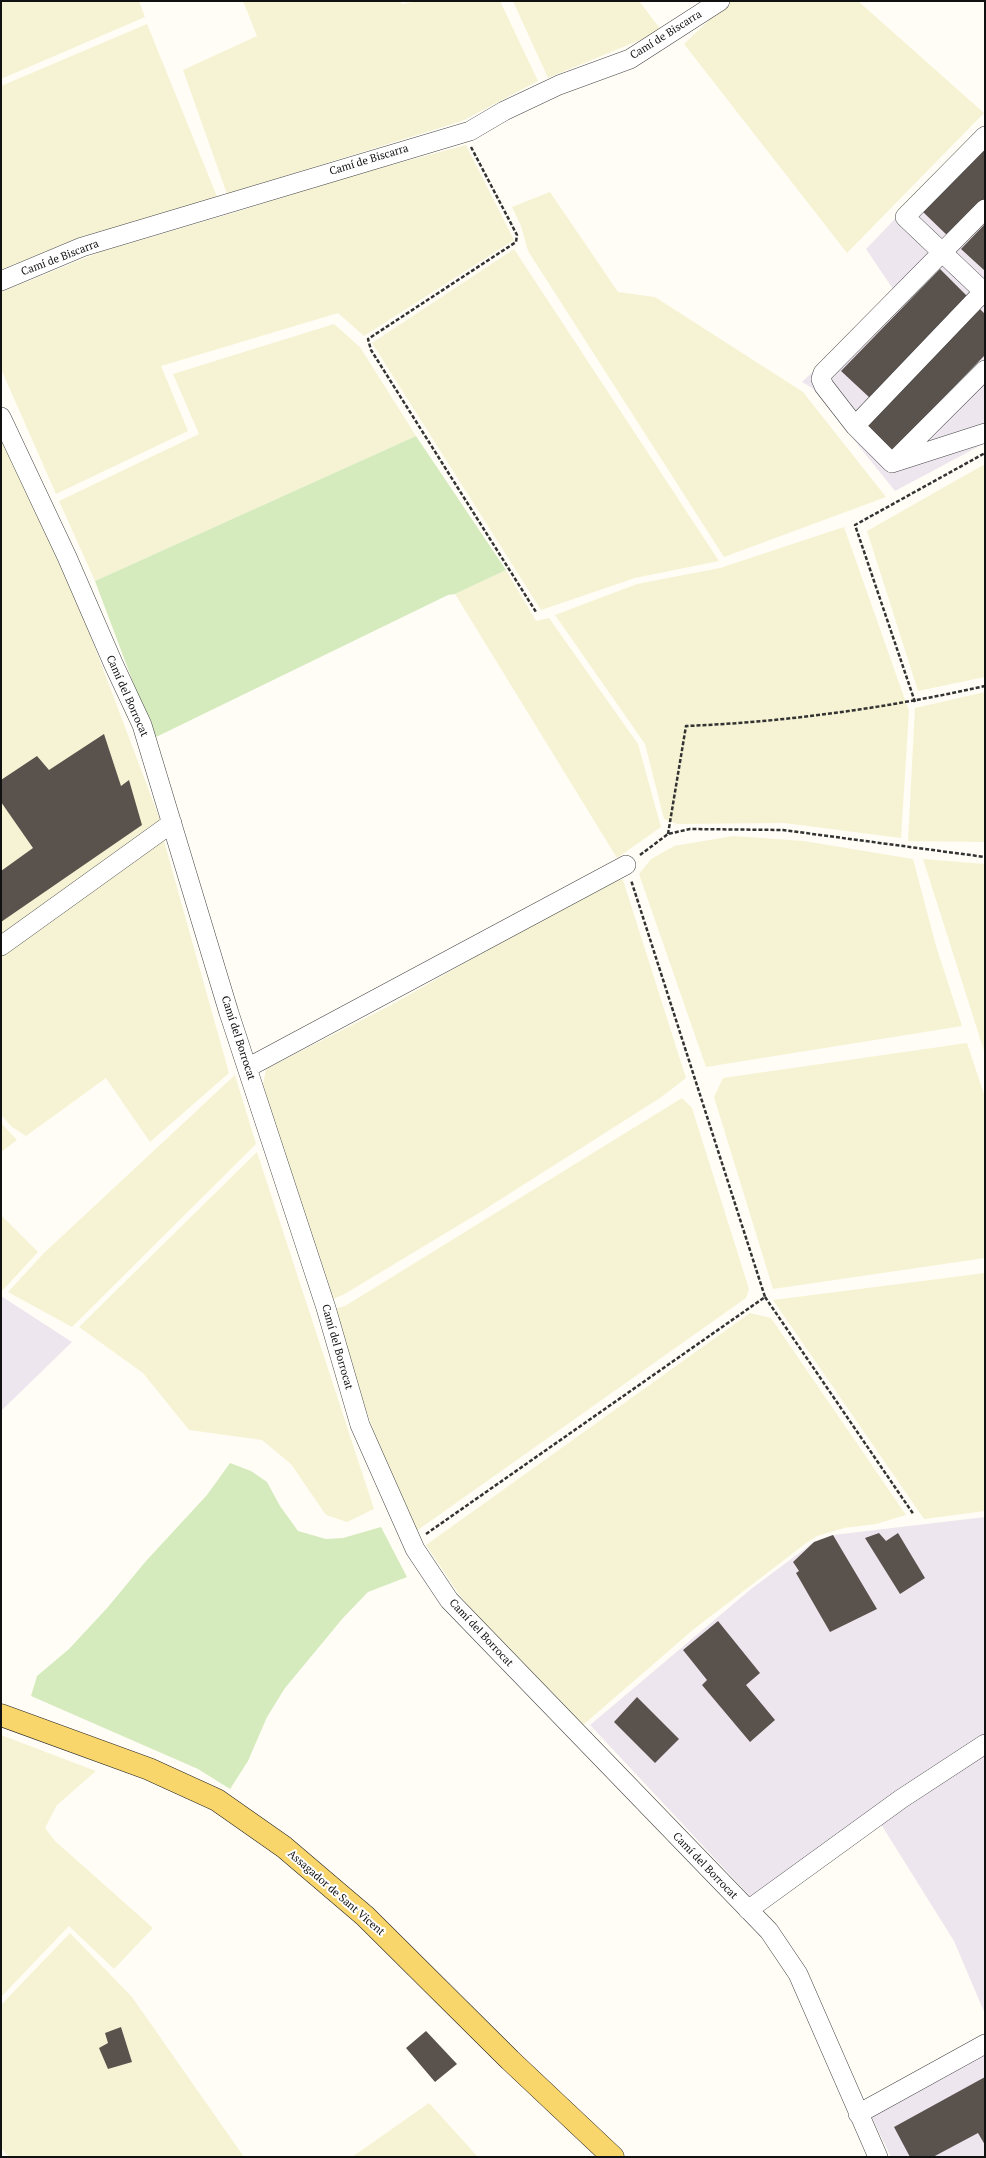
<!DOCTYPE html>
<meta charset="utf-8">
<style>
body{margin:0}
#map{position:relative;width:986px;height:2158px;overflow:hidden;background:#fffdf5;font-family:"PT Serif",serif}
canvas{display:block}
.frame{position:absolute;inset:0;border:2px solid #111;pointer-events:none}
</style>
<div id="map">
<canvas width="986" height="2158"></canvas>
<div class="frame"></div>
</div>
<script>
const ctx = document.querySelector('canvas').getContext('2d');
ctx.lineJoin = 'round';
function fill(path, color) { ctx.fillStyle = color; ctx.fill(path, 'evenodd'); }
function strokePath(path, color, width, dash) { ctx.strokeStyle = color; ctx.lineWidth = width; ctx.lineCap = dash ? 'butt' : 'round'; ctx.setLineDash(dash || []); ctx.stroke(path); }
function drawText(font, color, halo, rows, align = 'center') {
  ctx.font = font + ' "PT Serif",serif'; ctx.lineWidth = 4; ctx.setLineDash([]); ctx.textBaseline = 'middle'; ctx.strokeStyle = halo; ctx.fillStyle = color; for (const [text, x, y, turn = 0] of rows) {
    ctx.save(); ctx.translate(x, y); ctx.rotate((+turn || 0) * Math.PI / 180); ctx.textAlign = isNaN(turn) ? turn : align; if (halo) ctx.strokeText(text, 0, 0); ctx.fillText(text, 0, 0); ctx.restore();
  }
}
const industrial = new Path2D(`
 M985,125v318l-90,48 -83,-103 -10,-6 93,-90 -29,-43z
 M1,1296l71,46 -71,69z
 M985,1517v497l-31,-73 -75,-120 -118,87 -171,-183 161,-136 63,-47 19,-7z
 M985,2048v109h-94l-22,-45z`);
const farmland = new Path2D(`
 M1,1h138l6,16 -144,62z
 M243,1h157l2,3 16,-3h82l38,80 -76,40 -235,73 -44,-124 74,-34z
 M513,1h126l23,30 -114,47z
 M729,1h129l126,112 -137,140 -163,-209z
 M147,24l71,175 -135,37 -82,34v-184z
 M466,145l48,95 -150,96 -26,-23 -177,53 27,65 -132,63 -55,-125v-77l99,-40 136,-40 118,-37z
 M550,192l68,100 37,5 148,95 83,105 -162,60 -196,-306 -7,-25 -9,-19z
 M514,249l205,312 -84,17 -94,32 -169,-267z
 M334,324l26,23 56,89 -321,145 -36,-80 140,-67 -26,-60z
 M1,428l68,151 93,246 -161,113z
 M985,464v213l-67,14 -51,-160z
 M844,527l65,184 -8,127 -117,-15 -107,1 -13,-5 -19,-75 -90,-129 82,-31 83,-16z
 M506,570l30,51 13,-3 89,126 23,83 -44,31 -162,-264z
 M985,692v150l-77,-1 7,-133z
 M162,834l67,239 -79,69 -44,-64 -80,58 -14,-9 -11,-12v-165z
 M733,836l71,5 109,18 23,87 26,80 -256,41 -67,-193 12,-15 23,-13z
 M923,859l62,5v190z
 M611,879l12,1 63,198 -26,20 -181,115 -136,82 -13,5 -67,-216 3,-15 127,-65z
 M967,1043l18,54v161l-212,31 -59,-192 9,-19z
 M235,1075l21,69 -184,183 -64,-35 36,-39z
 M682,1098l10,10 57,181 -3,9 -331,234 -37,-90 -20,-53 -24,-80 11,-3z
 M1,1123l16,17 -16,12z
 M257,1152l117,357 -27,13 -21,-7 -35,-51 -29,-24 -73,-10 -46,-57 -64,-46z
 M1,1215l37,37 -35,38 -2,-2z
 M985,1273v238l-61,8 -151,-219z
 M750,1313l21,5 135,197 -30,9 -32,4 -27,8 -12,8 -111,85 -111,96 -74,-69 -51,-63 -32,-48z
 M1,1735l95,36 -39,34 -12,23 10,13 98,87 -39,41 -45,-43 -68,71z
 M70,1933l62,64 112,160h-235l-8,-9v-143z
 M429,2103l49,54h-126z`);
const green = new Path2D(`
 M416,436l90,134 -51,24 -7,1 -294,143 -59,-157z
 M230,1463l21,8 16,11 13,24 18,25 28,8 17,-1 38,-11 26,50 -39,15 -25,26 -58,70 -18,29 -19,44 -18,28 -32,-20 -167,-73 6,-20 32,-27 39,-42 38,-46 61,-66z`);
const building = new Path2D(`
 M985,147v55l-35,36 -27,-26z
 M985,224v47l-24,-22z
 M940,269l28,28 -98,101 -29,-27z
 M978,307l7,7v41l-95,98 -28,-27z
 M104,734l17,52 8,-6 13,45 -141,97v-51l32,-23 -32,-46v-22l36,-24 12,14z
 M879,1533l7,8 12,-8 27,45 -25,16 -35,-56z
 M833,1535l44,74 -47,23 -34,-59 3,-2 -6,-9 21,-20z
 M718,1621l42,52 -14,12 29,35 -25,22 -48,-57 5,-5 -24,-30z
 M637,1697l42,42 -24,24 -41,-41z
 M121,2027l11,35 -24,7 -9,-21 9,-5 -3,-10z
 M426,2031l31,33 -22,18 -29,-34z
 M985,2077v68l-7,-12 -45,24h-23l-16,-30z`);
const path = new Path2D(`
 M471,147l46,88 -1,7 -148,97 3,11 165,262
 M915,702l-60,-177 130,-72
 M668,834l18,-108c100,-4 201,-18 299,-40
 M640,855l28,-21 22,-5 93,1 202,27
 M765,1297l149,218
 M426,1534l339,-237 -134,-417`);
const minor = new Path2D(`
 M985,136l-80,81 80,76
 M985,209l-162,164 -2,6 3,7 31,40 37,37 93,-30
 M1,281l81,-34 388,-116 34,-20 55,-26 71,-26 90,-58
 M1,417l66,140 46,106 29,62 87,288 97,295 34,117 55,124 34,51 320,331 29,43 80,183
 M855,426l130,-136
 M895,460l90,-90
 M1,946l171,-123
 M247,1068l379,-203
 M748,1910l153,-111 84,-55
 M858,2114l127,-70`);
const major = new Path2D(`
 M1,1715l148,54 68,31 67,47 81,69 145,144 103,97`);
const streetNames = [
 ["Camí de Biscarra",666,35,-32],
 ["Camí de Biscarra",369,160,-17],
 ["Camí de Biscarra",60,258,-21],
 ["Camí del Borrocat",127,696,66],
 ["Camí del Borrocat",238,1038,72],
 ["Camí del Borrocat",337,1347,74],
 ["Camí del Borrocat",481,1633,47],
 ["Camí del Borrocat",705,1866,46],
 ["Assagador de Sant Vicent",336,1893,41]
];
fill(industrial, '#eee6ef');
fill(farmland, '#f6f3d4');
fill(green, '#d5ebbd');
fill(building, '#5a524d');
strokePath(minor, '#444', 20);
strokePath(major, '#222', 23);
strokePath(path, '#333', 2.5, [4, 2]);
strokePath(minor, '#fff', 19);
strokePath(major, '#f9d66b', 22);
drawText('11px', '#111', '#fff', streetNames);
</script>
